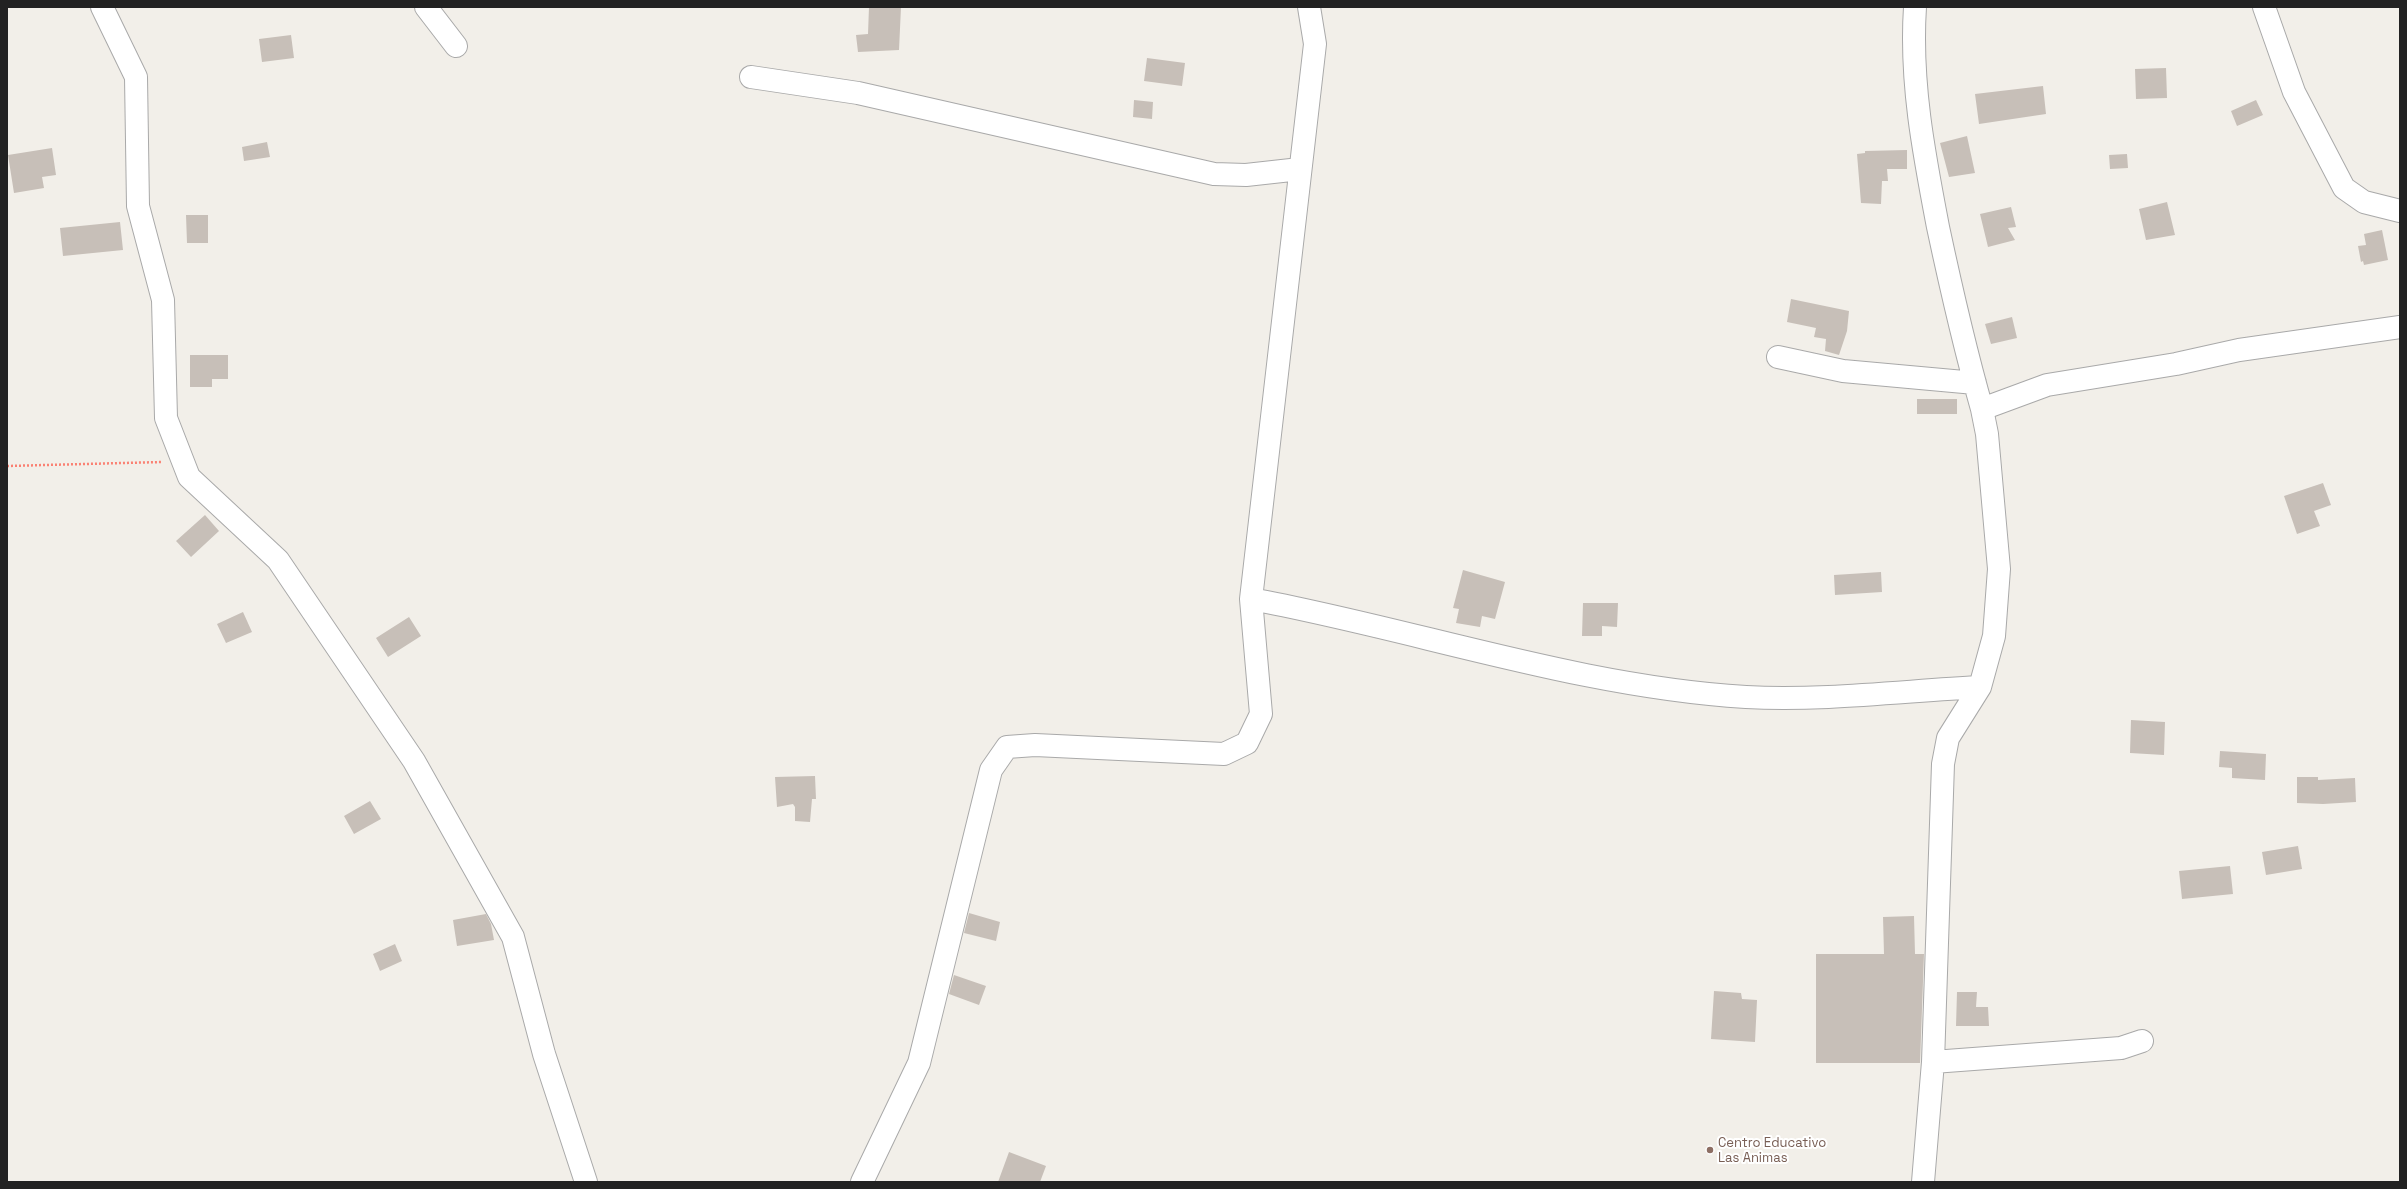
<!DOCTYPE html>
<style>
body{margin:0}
#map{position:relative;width:2407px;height:1189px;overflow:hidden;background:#f2efe9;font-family:"Space Grotesk",sans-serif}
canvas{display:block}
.frame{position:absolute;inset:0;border:8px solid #222;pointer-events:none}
</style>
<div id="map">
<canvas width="2407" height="1189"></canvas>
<div class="frame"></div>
</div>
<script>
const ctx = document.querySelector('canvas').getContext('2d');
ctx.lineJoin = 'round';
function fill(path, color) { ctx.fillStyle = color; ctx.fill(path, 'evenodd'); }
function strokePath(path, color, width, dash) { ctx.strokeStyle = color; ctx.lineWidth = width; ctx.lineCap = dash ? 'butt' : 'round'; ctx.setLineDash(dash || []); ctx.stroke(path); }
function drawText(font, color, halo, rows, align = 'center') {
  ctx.font = font + ' "Space Grotesk",sans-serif'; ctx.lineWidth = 4; ctx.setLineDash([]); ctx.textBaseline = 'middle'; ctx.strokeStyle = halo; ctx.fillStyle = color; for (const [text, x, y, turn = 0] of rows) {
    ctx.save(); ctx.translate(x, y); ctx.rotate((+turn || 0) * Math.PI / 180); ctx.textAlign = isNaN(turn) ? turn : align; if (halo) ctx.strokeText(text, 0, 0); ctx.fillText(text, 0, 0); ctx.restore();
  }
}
const building = new Path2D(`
 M869,7h32l-2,43 -41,2 -2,-17 12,-1z
 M291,35l3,23 -32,4 -3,-23z
 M1147,58l38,5 -3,23 -38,-5z
 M2166,68l1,30 -31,1 -1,-30z
 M2043,86l3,28 -67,10 -4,-30z
 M1134,100l19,2 -1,17 -19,-2z
 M2256,100l7,15 -26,11 -6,-15z
 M1967,136l8,37 -26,4 -9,-34z
 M267,142l3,15 -26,4 -2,-14z
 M52,148l4,27 -14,2 2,11 -30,5 -6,-38z
 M1907,150v19h-20l1,12h-6l-1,23 -20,-1 -4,-49 8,-1v-2z
 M2127,154l1,14 -18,1 -1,-14z
 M2167,202l8,33 -29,5 -7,-31z
 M2011,207l5,20 -8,1 7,12 -27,7 -8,-33z
 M186,215h22v28h-21z
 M120,222l3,28 -60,6 -3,-28z
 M2382,230l6,30 -24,5 -1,-4 -2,1 -3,-16 8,-1 -2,-11z
 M1791,299l58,12 -2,20 -8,24 -14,-4 1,-12 -12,-2 2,-9 -29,-6z
 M2012,317l5,21 -26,6 -6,-20z
 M190,355h38v24h-16v8h-22z
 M1917,399h40v15h-40z
 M2323,483l8,22 -17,6 6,15 -23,8 -13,-38z
 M205,515l14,16 -28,26 -15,-16z
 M1463,570l42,12 -10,37 -13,-3 -2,11 -24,-4 3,-14 -6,-1z
 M1881,572l1,20 -47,3 -1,-20z
 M1583,603h35l-1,24 -15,-1v10h-20z
 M243,612l9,20 -26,11 -9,-19z
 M409,617l12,19 -33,21 -12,-19z
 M2131,720l34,2 -1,33 -34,-2z
 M2220,751l46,3 -1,26 -33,-2v-10l-13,-1z
 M815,776l1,23h-4l-2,23 -15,-1v-14l-2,-3 -16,3 -2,-30z
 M2297,777h21v3l37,-2 1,24 -33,2 -26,-1z
 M370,801l11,18 -27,15 -10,-18z
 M2298,846l4,23 -36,6 -4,-23z
 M2230,866l3,28 -51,5 -3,-28z
 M969,913l31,9 -4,19 -32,-8z
 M486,914l5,10 3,16 -37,6 -4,-26z
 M1914,916l1,38h9l-4,109h-104v-109h68l-1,-37z
 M395,944l7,17 -22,10 -7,-17z
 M954,975l32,11 -7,19 -30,-11z
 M1714,991l27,2 1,6 15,1 -2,42 -44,-3z
 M1957,992h20l-1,15h12l1,19h-33z
 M1009,1152l37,14 -6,16h-42z`);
const path = new Path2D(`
 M7,466l155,-4`);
const minor = new Path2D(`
 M102,7l34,70 2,129 25,94 3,118 23,59 89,83 136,201 99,176 31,117 42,128
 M426,7l30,39
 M1915,7c-5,75 9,147 23,220 13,61 27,122 44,182
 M2264,7l30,85 50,96 20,14 36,9
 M751,77l107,16 356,81 32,1 54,-6
 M1778,357l65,14 132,12
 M1251,599c163,30 328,88 495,98 77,4 157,-6 234,-10
 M1933,1062l188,-14 21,-7
 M862,1182l57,-119 72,-293 16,-23 28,-2 189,9 23,-11 14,-29 -10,-115 64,-555 -6,-37
 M1923,1182l10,-120 10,-298 5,-26 32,-51 14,-51 5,-67 -12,-135 -5,-25 65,-24 129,-21 63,-14 161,-23`);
const markers = [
 [1710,1150,4,"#8d6e63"]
];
const educationNames = [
 ["Centro Educativo",1718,1143],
 ["Las Animas",1718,1158]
];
fill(building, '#c7bfb8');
strokePath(minor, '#a9a9a9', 24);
strokePath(path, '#fa8072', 2.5, [2, 2]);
strokePath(minor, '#fff', 22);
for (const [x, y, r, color] of markers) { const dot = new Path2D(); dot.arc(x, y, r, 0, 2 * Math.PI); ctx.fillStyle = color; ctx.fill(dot); strokePath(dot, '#fff', 1.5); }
drawText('13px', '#785e54', '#fff', educationNames, 'left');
</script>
